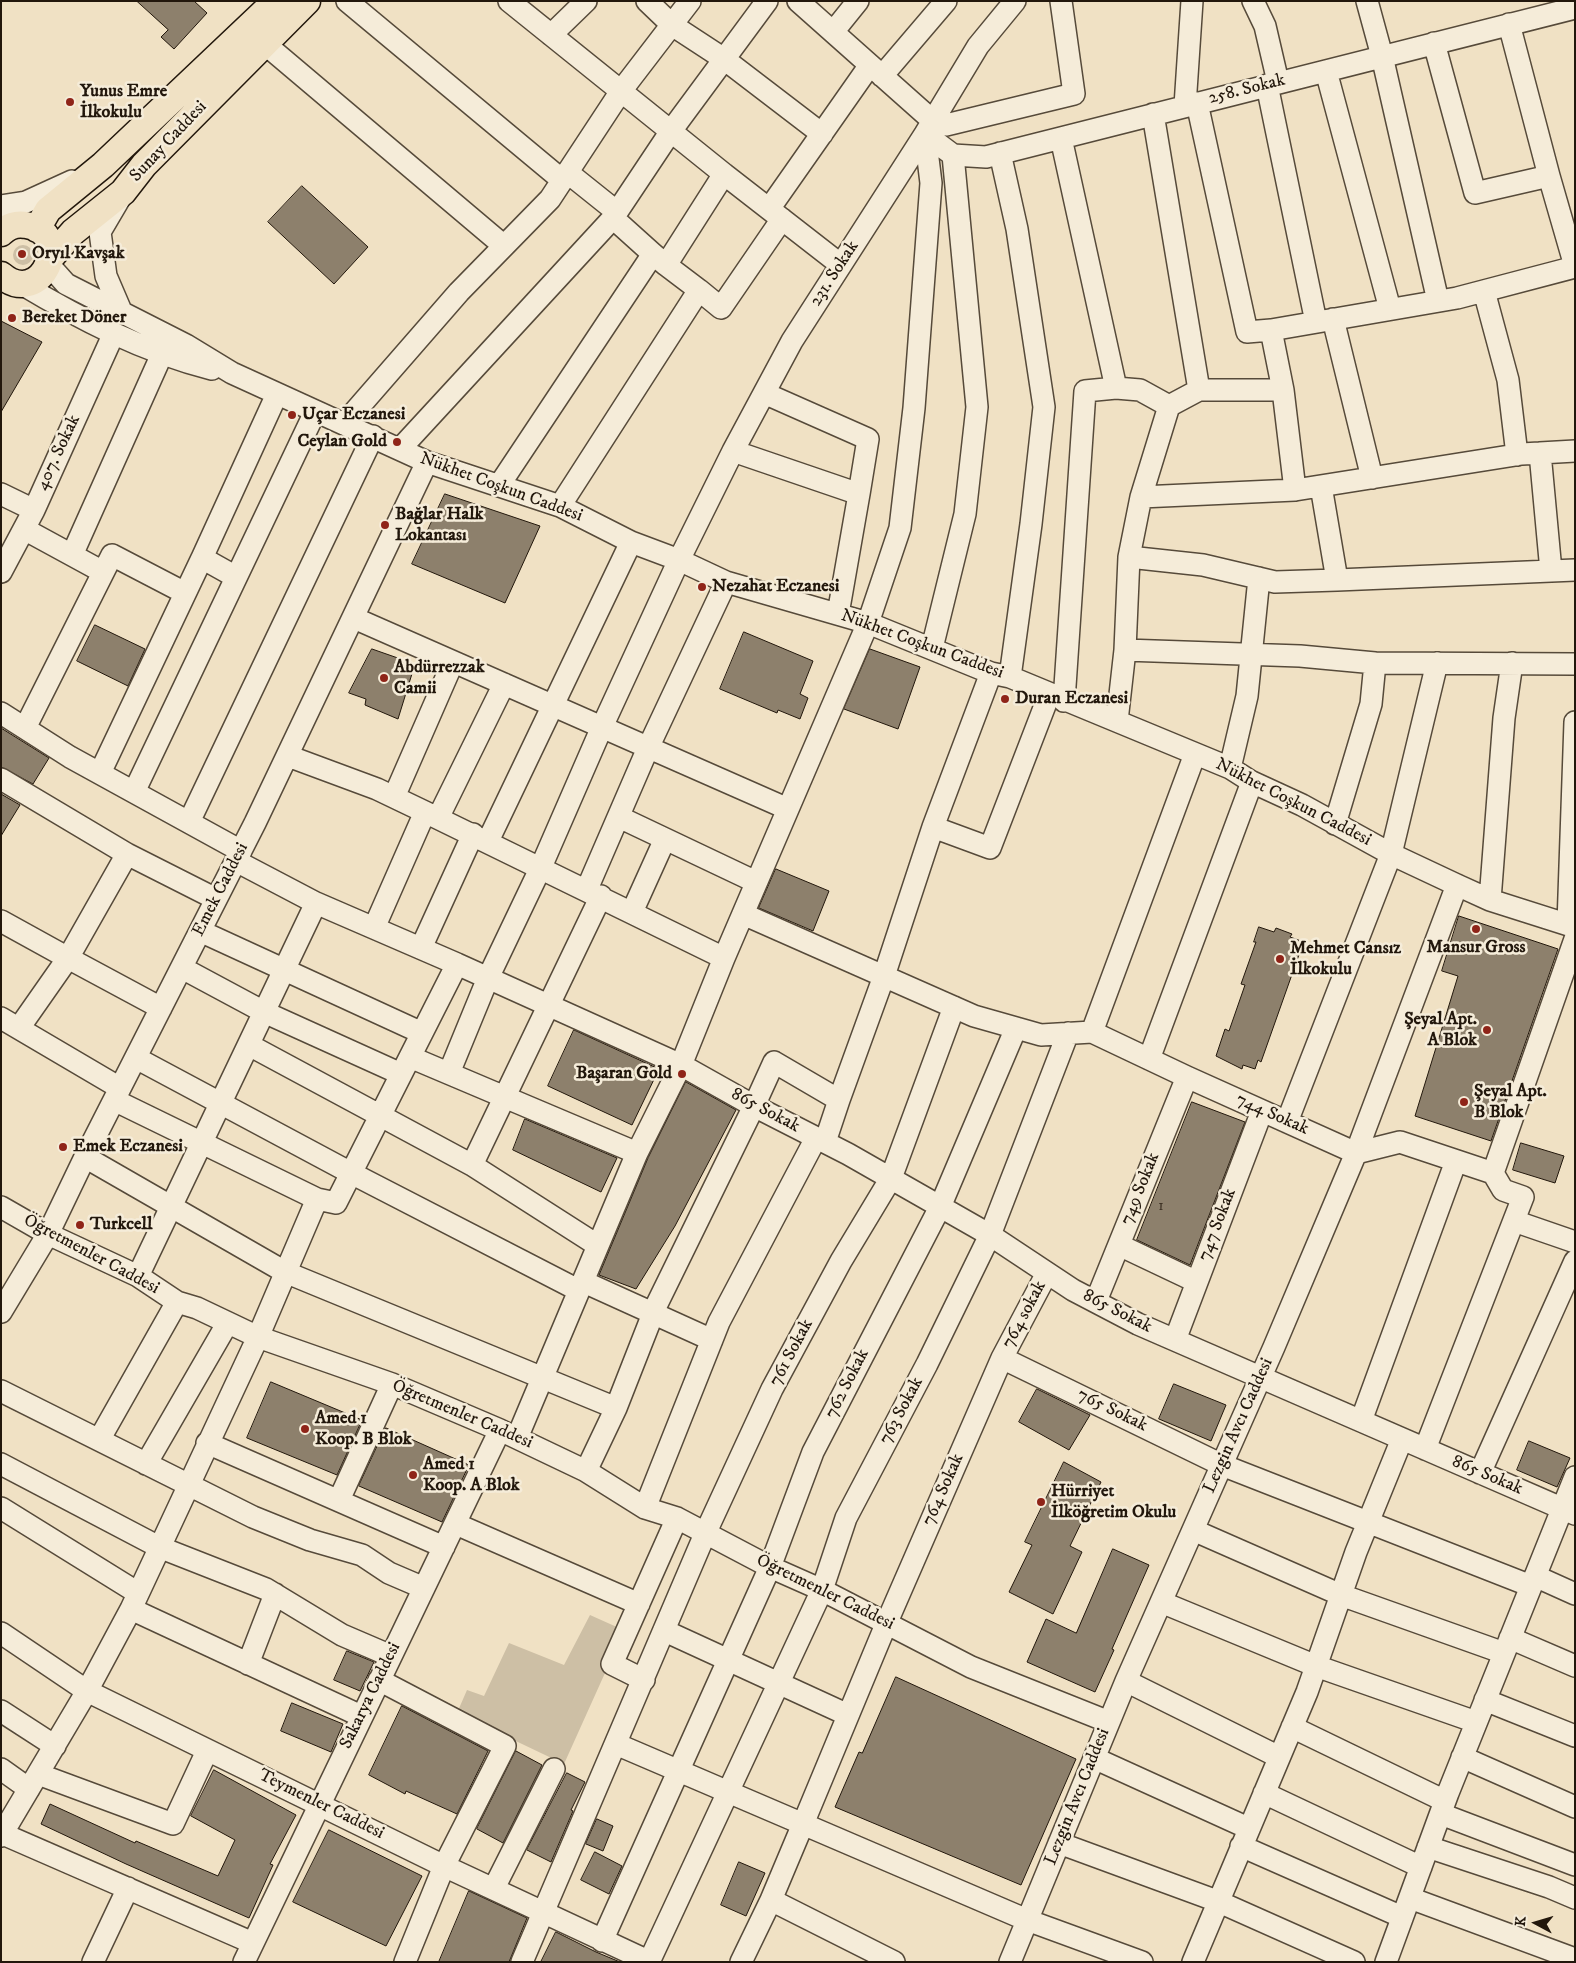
<!DOCTYPE html>
<meta charset="utf-8">
<style>
body{margin:0}
#map{position:relative;width:1576px;height:1963px;overflow:hidden;background:#f0e1c4;font-family:"IM FELL DW Pica",serif}
canvas{display:block}
.frame{position:absolute;inset:0;border:2px solid #22170c;pointer-events:none}
.north{position:absolute;left:1511px;top:1898px;width:50px;height:50px;-webkit-text-stroke:4px #f5ecd9;paint-order:stroke;rotate:276deg;font-size:14px;font-weight:700;line-height:20px;text-align:center;color:#22170c}
.north::after{content:'';display:block;margin:auto;width:18px;height:22px;background:#22170c;clip-path:polygon(50% 0,100% 100%,50% 72%,0 100%)}
</style>
<div id="map">
<canvas width="1576" height="1963"></canvas>
<div class="frame"></div>
<div class="north">K</div>
</div>
<script>
const ctx = document.querySelector('canvas').getContext('2d');
ctx.lineJoin = 'round';
function fill(path, color) { ctx.fillStyle = color; ctx.fill(path, 'evenodd'); }
function strokePath(path, color, width, dash) { ctx.strokeStyle = color; ctx.lineWidth = width; ctx.lineCap = dash ? 'butt' : 'round'; ctx.setLineDash(dash || []); ctx.stroke(path); }
function drawText(font, color, halo, rows, align = 'center') {
  ctx.font = font + ' "IM FELL DW Pica",serif'; ctx.lineWidth = 5; ctx.setLineDash([]); ctx.textBaseline = 'middle'; ctx.strokeStyle = halo; ctx.fillStyle = color; for (const [text, x, y, turn = 0] of rows) {
    ctx.save(); ctx.translate(x, y); ctx.rotate((+turn || 0) * Math.PI / 180); ctx.textAlign = isNaN(turn) ? turn : align; if (halo) ctx.strokeText(text, 0, 0); ctx.fillText(text, 0, 0); ctx.restore();
  }
}
const green = new Path2D(`
 M13 255a10 10 0 1 1 20 0a10 10 0 1 1-20 0Z
 M590,1615l29,13 -14,45 -41,91 -107,-51 10,-23 17,6 25,-53 55,22z`);
const building = new Path2D(`
 M137,1h57l13,12 -33,36 -13,-12 7,-7z
 M302,186l66,61 -34,37 -66,-62z
 M1,321l41,21 -41,70z
 M445,494l95,32 -35,77 -93,-39z
 M95,625l50,24 -17,37 -51,-25z
 M744,632l69,29 -13,33 8,4 -8,21 -22,-9 -1,3 -57,-24z
 M372,649l43,15 -17,55 -33,-14 1,-6 -17,-6z
 M870,649l50,18 -22,62 -54,-20z
 M1,728l48,30 -16,26 -32,-17z
 M1,794l19,11 -19,31z
 M776,869l53,22 -16,40 -54,-23z
 M1459,916l99,33 -67,192 -76,-25 43,-140 -16,-5z
 M1259,927l15,5 2,-4 16,6 -2,3 11,4 -3,7 3,1 -40,113 -3,-2 -3,9 -12,-4 -1,4 -26,-13 9,-27 4,2 16,-46 -4,-1 15,-42h-2z
 M574,1030l85,39 -27,56 -84,-39z
 M686,1082l50,28 -61,116 -39,63 -37,-14 49,-117z
 M1192,1102l53,20 -55,143 -53,-25z
 M525,1119l92,39 -16,34 -88,-42z
 M1521,1143l43,13 -9,27 -42,-13z
 M271,1382l91,38 -25,55 -90,-37z
 M1174,1384l52,21 -15,36 -52,-22z
 M1037,1389l53,26 -21,35 -50,-28z
 M386,1428l83,37 -27,57 -83,-36z
 M1529,1441l41,17 -13,29 -40,-17z
 M1064,1462l37,20 -31,64 12,6 -29,62 -44,-22 23,-47 -7,-3z
 M1113,1549l36,16 -37,84 2,1 -19,42 -68,-30 19,-43 30,14z
 M347,1651l27,11 -14,29 -26,-11z
 M896,1677l180,82 -55,126 -186,-78 24,-55 3,1z
 M292,1703l51,21 -12,28 -50,-21z
 M402,1706l86,45 -31,63 -51,-23 -1,3 -36,-19z
 M516,1751l26,14 -39,78 -26,-14z
 M214,1770l82,45 -26,49 3,1 -24,53 -123,-54 -85,-40 9,-20 85,39 1,-2 82,35 17,-36 -44,-24z
 M567,1773l18,9 -14,28 2,1 -22,51 -24,-12z
 M597,1819l16,7 -10,25 -17,-7z
 M329,1830l93,46 -36,70 -93,-44z
 M595,1852l27,14 -13,28 -28,-14z
 M739,1862l26,11 -19,43 -25,-11z
 M469,1891l58,27 -18,44h-70z
 M556,1932l40,20 24,10h-79z`);
const minor = new Path2D(`
 M347,1l215,179
 M509,1l215,173
 M647,1l25,24 52,34 98,75
 M798,1l135,120 13,4 128,-31 -13,-93
 M1253,1l12,25 13,56
 M1367,1l15,55 56,245
 M833,32l25,-31
 M551,35l35,-34
 M1434,43l41,150 74,-17 -40,-152
 M265,44l239,202
 M1326,71l64,238
 M882,76l64,-75
 M1267,85l49,237
 M1197,103l50,229 24,-2
 M1185,106l7,-105
 M1153,114l46,276
 M925,134l6,49 -17,225 -14,120 -32,95 -144,335 -43,107 73,41 94,48 142,81 83,55 65,34 437,190
 M925,134l28,21 33,2 589,-149
 M1061,138l55,250 -31,3 -21,310
 M1000,153l17,76 27,178 -13,117 -21,153
 M567,172l50,40
 M1549,176l26,90
 M120,198l-20,34 6,44 15,35
 M1,206l25,-4 46,-21
 M769,209l101,-144
 M613,218l40,36
 M49,265l17,19 120,61 46,28 195,89 133,44 71,36 48,18 47,22 142,41 123,50 19,4 220,91 22,14 50,23 89,49 66,31 33,15 85,27
 M20,283c60,36 124,69 192,86
 M699,290l22,18 61,-89
 M1484,291l24,89 9,75
 M1333,319l39,159
 M1116,388l24,2 29,16
 M1283,390l-12,-60 186,-32 118,-31
 M764,393l104,46 -9,55
 M344,424l115,-132 91,-93 71,-108 69,-90
 M400,449l213,-231 58,-87 96,-130
 M733,451l126,43 -21,120
 M1540,453l11,118
 M500,484l153,-230 13,11
 M1321,486l16,94 238,-10
 M1,494l33,16
 M1141,497l154,-7 227,-36 53,-3
 M560,506l139,-216 -33,-25 58,-91 117,91
 M24,529l79,43
 M72,555l90,-201
 M1129,557l74,8 72,17 62,-2
 M202,558l75,-164
 M1,572l33,-62 80,-177
 M354,618l434,191
 M932,648l33,-134 12,-107 -24,-252
 M1125,650l175,6 75,7 200,1
 M1,713l69,44 171,94
 M1117,721l8,-71 4,-93 12,-60 28,-91 30,-16h84l12,100
 M25,728l87,-173 73,38
 M288,756l89,33 48,23 299,146
 M1230,768l17,-72 12,-118
 M100,773l102,-215 34,19
 M1,779l126,75 -59,104 93,50
 M134,792l181,-380
 M394,797l59,-135
 M619,817l137,65
 M438,818l66,-134
 M189,822l184,-386
 M1335,824l36,-120 4,-41
 M933,827l57,21 59,-153
 M488,841l143,-299
 M127,854l89,45
 M587,889l61,-141 78,-166
 M1490,900l14,-182 8,-55
 M632,912l33,-73
 M743,914l231,102 67,19 51,-3 95,45 169,76
 M1,921l67,37 -49,70
 M1568,924l7,-202
 M374,928l51,-116
 M200,931l222,102
 M421,948l52,-114
 M457,964l224,101 -44,88 -120,285
 M182,968l82,44 137,62
 M1,1018l119,70
 M1092,1032l103,-278
 M249,1045l223,120 125,80
 M410,1057l227,96
 M136,1058l215,115 227,117
 M1149,1059l103,-277
 M449,1073l39,-95 53,-111 61,-140 77,-167 54,-109 59,-110 133,-207 53,-88 37,-45
 M114,1100l203,99
 M1287,1122l104,-268 46,-191
 M825,1142l14,-42
 M1356,1153l44,-11 93,31 10,17 20,7 -98,252
 M85,1157l200,115 331,136
 M472,1165l129,-269
 M1493,1173l82,-234
 M1,1207l47,27 90,42 39,26 20,6 61,29 134,47 108,46 86,41 59,37 32,10 93,49 52,23 149,77 138,55
 M1514,1221l61,21
 M1119,1245l78,37
 M138,1276l178,-373 -80,-42
 M584,1282l128,58
 M1096,1301l91,-224
 M1,1312l47,-78 37,-77 170,-334 172,-361
 M1175,1340l87,-229
 M1002,1358l220,107 309,121
 M1,1391l252,126 57,23 52,15 27,18 35,15
 M1361,1421l95,-260
 M99,1440l78,-138
 M207,1443l237,104
 M1,1464l158,83 107,42 76,46 49,21
 M146,1464l81,-140
 M586,1471l30,-63 40,-102 98,-200 20,-44 65,38 45,-124 49,-149 58,-154
 M1480,1473l95,-212
 M339,1500l53,-116
 M1,1508l137,85
 M645,1508l74,-186 97,-184
 M456,1524l183,80
 M1193,1530l148,65 163,58
 M1535,1576l40,18
 M1161,1602l155,64 160,56
 M131,1609l230,107
 M665,1631l183,84
 M1,1633l86,58 357,175 206,96
 M1510,1638l65,28
 M248,1664l27,-70
 M379,1680l126,66 -61,120 -39,96
 M644,1680l-32,-16 65,-146
 M1126,1681l153,76
 M1485,1700l90,36
 M1,1711l54,35
 M1292,1727l153,74
 M616,1744l187,80 84,-202 115,-264 45,-85
 M1462,1757l113,50
 M1094,1758l154,70
 M1,1769l28,20
 M38,1774l135,50 34,-73
 M1264,1793l157,74
 M1441,1814l134,51
 M3,1834l250,109
 M1,1836l86,-145 44,-82 127,-272 59,-138 19,4 121,-239 -141,-61
 M1059,1843l158,58 137,61
 M1241,1846l161,71
 M1428,1847l121,40 26,11
 M494,1888l60,-119
 M1410,1898l165,61
 M771,1900l32,-76 224,96 115,42
 M602,1941l168,-374 43,-115 127,-245 76,-179
 M93,1962l35,-74
 M244,1962l256,-532
 M522,1962l183,-428 67,-145 69,-128 50,-83 63,-171
 M649,1962l173,-372 24,-72 81,-154 63,-129 78,-202
 M741,1962l30,-62 123,62
 M1010,1962l116,-281 148,-334 82,-194 101,-268
 M1193,1962l114,-270 49,-140 46,-113
 M1386,1962l62,-169 127,-316`);
const major = new Path2D(`
 M37,229l11,-19 55,-45 173,-164
 M1,233c7,-7 16,-10 25,-8 49,7 16,85 -25,50
 M51,257l22,-25 50,-40 21,-27 163,-164`);
const markers = [
 [70,102,5,"#8f2418"],
 [22,254,5,"#8f2418"],
 [12,318,5,"#8f2418"],
 [292,415,5,"#8f2418"],
 [397,442,5,"#8f2418"],
 [385,525,5,"#8f2418"],
 [702,587,5,"#8f2418"],
 [384,678,5,"#8f2418"],
 [1005,699,5,"#8f2418"],
 [1476,929,5,"#8f2418"],
 [1280,959,5,"#8f2418"],
 [1487,1030,5,"#8f2418"],
 [682,1074,5,"#8f2418"],
 [1464,1102,5,"#8f2418"],
 [63,1147,5,"#8f2418"],
 [80,1225,5,"#8f2418"],
 [305,1429,5,"#8f2418"],
 [413,1475,5,"#8f2418"],
 [1041,1502,5,"#8f2418"]
];
const numberNames = [
 ["1",1161,1207]
];
const streetNames = [
 ["258. Sokak",1247,90,-14],
 ["Sunay Caddesi",169,142,-47],
 ["231. Sokak",835,274,-57],
 ["407. Sokak",59,453,-65],
 ["Nükhet Coşkun Caddesi",501,488,20],
 ["Nükhet Coşkun Caddesi",922,645,20],
 ["Nükhet Coşkun Caddesi",1293,803,27],
 ["Emek Caddesi",221,890,-63],
 ["865 Sokak",765,1111,28],
 ["744 Sokak",1272,1115,24],
 ["749 Sokak",1141,1189,-68],
 ["747 Sokak",1218,1225,-69],
 ["Öğretmenler Caddesi",91,1255,28],
 ["865 Sokak",1117,1312,27],
 ["764 sokak",1025,1315,-62],
 ["761 Sokak",792,1353,-62],
 ["762 Sokak",848,1384,-63],
 ["763 Sokak",902,1411,-62],
 ["765 Sokak",1112,1411,26],
 ["Öğretmenler Caddesi",462,1415,23],
 ["Lezgin Avcı Caddesi",1239,1426,-66],
 ["865 Sokak",1487,1476,23],
 ["764 Sokak",944,1490,-66],
 ["Öğretmenler Caddesi",825,1593,26],
 ["Sakarya Caddesi",371,1696,-64],
 ["Lezgin Avcı Caddesi",1078,1797,-68],
 ["Teymenler Caddesi",321,1805,26]
];
const poiNames = [
 ["Yunus Emre",80,92],
 ["İlkokulu",80,113],
 ["Oryıl Kavşak",32,254],
 ["Bereket Döner",22,318],
 ["Uçar Eczanesi",302,415],
 ["Ceylan Gold",387,442,"right"],
 ["Bağlar Halk",395,515],
 ["Lokantası",395,536],
 ["Nezahat Eczanesi",712,587],
 ["Abdürrezzak",394,668],
 ["Camii",394,689],
 ["Duran Eczanesi",1015,699],
 ["Mansur Gross",1476,948,"center"],
 ["Mehmet Cansız",1290,949],
 ["İlkokulu",1290,970],
 ["Şeyal Apt.",1477,1020,"right"],
 ["A Blok",1477,1041,"right"],
 ["Başaran Gold",672,1074,"right"],
 ["Şeyal Apt.",1474,1092],
 ["B Blok",1474,1113],
 ["Emek Eczanesi",73,1147],
 ["Turkcell",90,1225],
 ["Amed 1",315,1419],
 ["Koop. B Blok",315,1440],
 ["Amed 1",423,1465],
 ["Koop. A Blok",423,1486],
 ["Hürriyet",1051,1492],
 ["İlköğretim Okulu",1051,1513]
];
fill(green, '#cdbfa5');
fill(building, '#8d806c');
strokePath(building, '#22170c', 1);
strokePath(minor, '#564a3a', 24);
strokePath(major, '#22170c', 29);
strokePath(minor, '#f5ecd9', 21);
strokePath(major, '#f0e1c4', 26);
for (const [x, y, r, color] of markers) { const dot = new Path2D(); dot.arc(x, y, r, 0, 2 * Math.PI); ctx.fillStyle = color; ctx.fill(dot); strokePath(dot, '#f5ecd9', 2); }
drawText('15px', '#3d3124', null, numberNames);
drawText('18px', '#22170c', '#f5ecd9', streetNames);
drawText('bold 18px', '#22170c', '#f5ecd9', poiNames, 'left');
</script>
